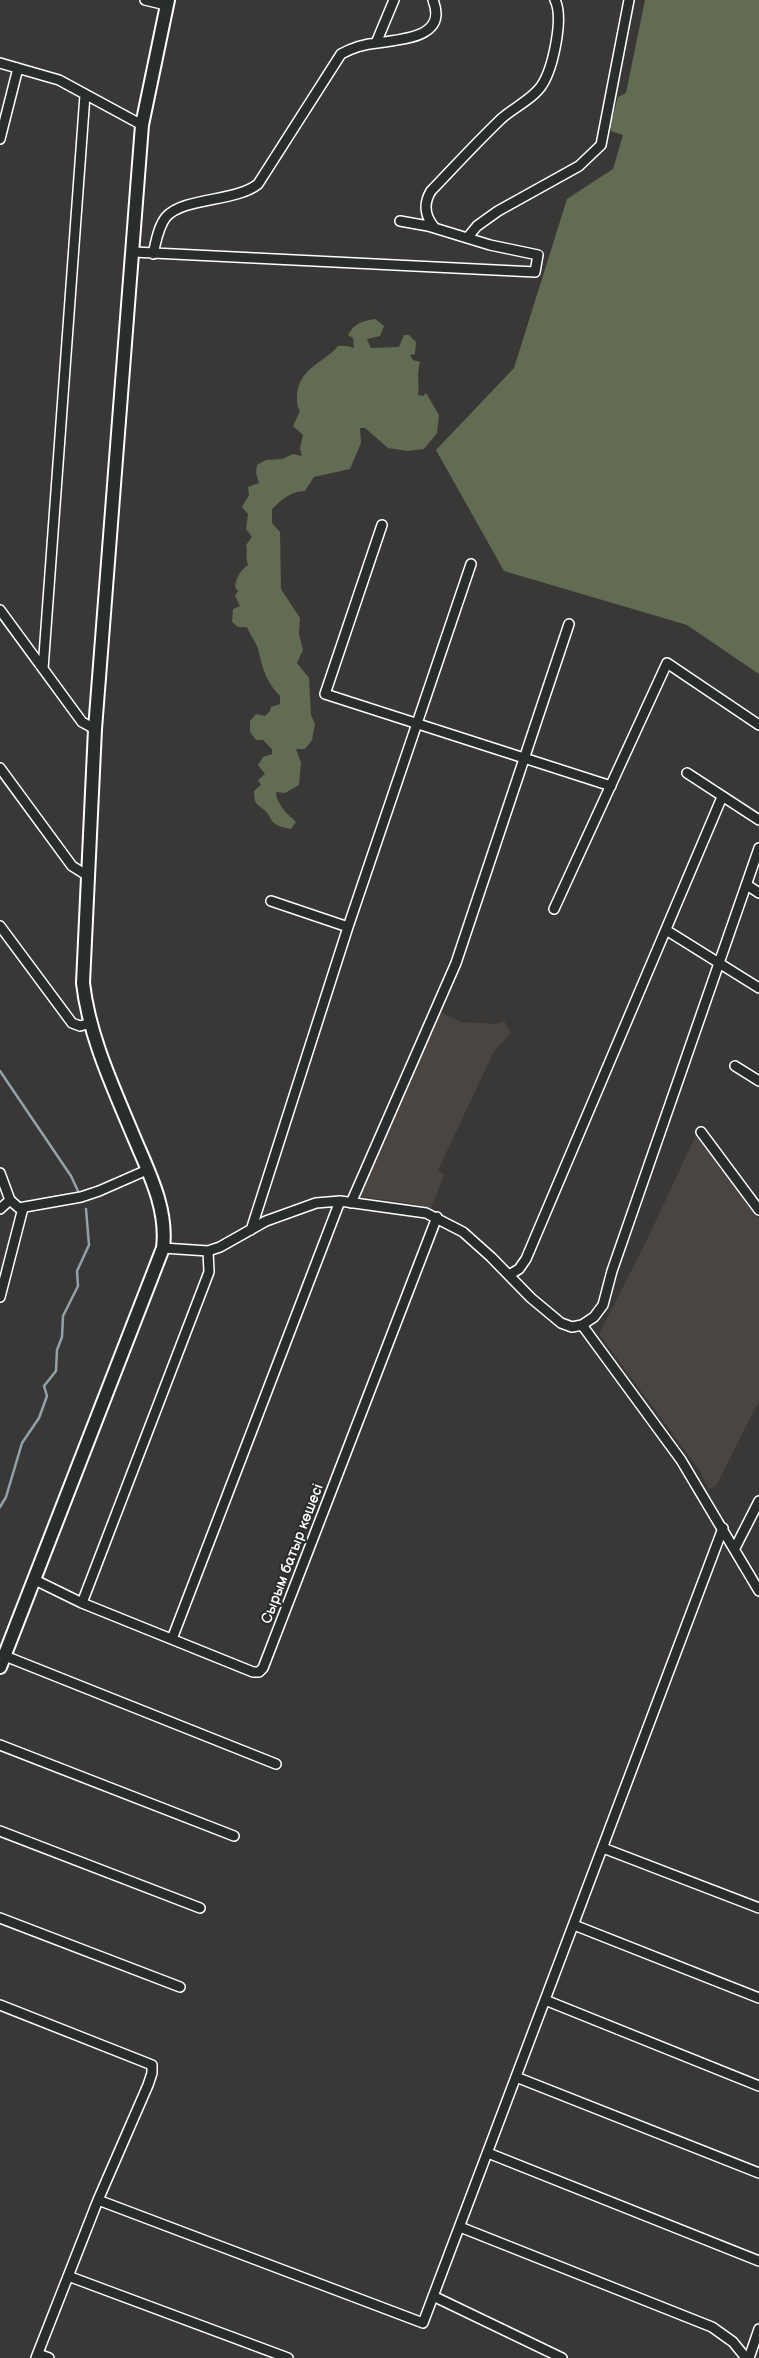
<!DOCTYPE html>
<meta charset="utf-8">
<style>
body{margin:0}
canvas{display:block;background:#393837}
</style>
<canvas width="759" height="2358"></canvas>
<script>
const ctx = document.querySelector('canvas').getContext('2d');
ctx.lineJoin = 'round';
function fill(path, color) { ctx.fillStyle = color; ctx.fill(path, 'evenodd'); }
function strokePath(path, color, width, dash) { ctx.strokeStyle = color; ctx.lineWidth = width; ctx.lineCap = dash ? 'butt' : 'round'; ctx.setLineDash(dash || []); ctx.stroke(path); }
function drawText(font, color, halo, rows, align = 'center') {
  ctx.font = font + ' "Balsamiq Sans",sans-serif'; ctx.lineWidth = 4.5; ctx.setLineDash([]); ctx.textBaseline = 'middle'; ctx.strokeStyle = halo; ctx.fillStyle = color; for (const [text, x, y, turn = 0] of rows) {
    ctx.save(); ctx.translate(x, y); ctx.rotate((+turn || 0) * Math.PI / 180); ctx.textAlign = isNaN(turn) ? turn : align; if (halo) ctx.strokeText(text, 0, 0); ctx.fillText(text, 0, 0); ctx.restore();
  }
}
const built = new Path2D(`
 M441,1012l20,10 35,2 8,-3 7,12 -17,18 -56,119 6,5 -13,33 -16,-4 -58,-8z
 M696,1135l63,84v182l-43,85 -7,3 -9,-18 -101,-137 49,-96z`);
const green = new Path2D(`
 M645,0h114v674l-72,-49 -183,-54 -68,-121 78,-82 53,-169 46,-30 10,-34 -12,-4 -1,-5 8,-29 8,-4z
 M375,319l9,7 -4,10 -13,3 4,9 28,-1 5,-12h5l7,7 -1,12 -5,1 3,5 7,2c-4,15 0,20 -2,33l5,1 3,-3 13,22 -2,18 -13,16 -17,2 -19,-3 -23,-20h-5l1,15 -11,26 -36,8 -9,14c-14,0 -24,9 -33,18v14l8,9 1,57 19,29 -1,16 4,16 -6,13 12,15 2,37 4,9 -3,16 -7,9h-9l5,14 -2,22 -14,8 -9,-1c0,11 11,22 20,30l-5,7c-7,-1 -15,-3 -19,-8 -2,-2 -2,-5 -4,-7 -9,-11 -14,-6 -14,-23l7,-6 -3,-5 7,-6 -7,-9 5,-8 9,-3v-5l-9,-9h-7l-6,-8v-11l6,-7 9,2 5,-5 1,-4 9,-3v-8c-15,-16 -17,-27 -22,-47 -2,-7 -8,-14 -11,-22h-9l-6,-5 1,-13 7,-3 -5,-10 3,-5 -3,-4c1,-8 5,-17 13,-22 -3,-10 0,-12 -2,-20l6,-8 -6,-8 2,-15 -6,-7 7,-12 -1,-8 11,-4 -3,-10 1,-8 9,-5 16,-1 11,-5 9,2 -2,-8 3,-13 -10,-9 7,-15c-3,-5 -3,-9 -3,-15 2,-29 26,-32 41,-50h10l6,2 -1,-10 -5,-3c6,-12 15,-14 27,-16z`);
const stream = new Path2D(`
 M0,1071l71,105 7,15
 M0,1507l6,-10 16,-54 17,-25 8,-22 -3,-10 12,-15 1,-21 5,-13 1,-21 15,-30 -1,-15 12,-26 -3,-36`);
const minor = new Path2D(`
 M145,0l21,5
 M376,43l18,-43
 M0,63l59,17 83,45
 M0,139l18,-71
 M435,228c-10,-11 -12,-24 -4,-37 23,-24 46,-49 70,-72 12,-11 32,-20 41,-34 11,-17 22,-67 13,-85
 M468,237l9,-11 21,-15 81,-45 22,-21 28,-145
 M134,252l401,20 3,-17 -48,-10 -62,-19 -28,-5
 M153,254c3,-12 5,-27 13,-37 18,-20 70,-15 92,-33l83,-130c11,-6 23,-10 36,-11 25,-4 71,-5 56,-43
 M382,525l-57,169 286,92
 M0,610l82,112 13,7
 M43,669l42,-574
 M0,768l72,98 16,10
 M687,773l72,47
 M747,885l12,8
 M271,901l77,26
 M554,909l113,-246 92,62
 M0,926l72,97 8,3 11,-3
 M666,930l93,58
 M735,1066l24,15
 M701,1132l58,78
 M0,1173l10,27 9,8 62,-11 18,-6 48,-21
 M351,1203l105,-240 113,-339
 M0,1209l10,-9
 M251,1230l97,-303 123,-363
 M163,1248l45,3 12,-4 46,-26 50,-18 24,-2 86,12 37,19 28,25 40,41 30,25 11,4 10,-2 12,-8 9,-12 9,-34 147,-423
 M509,1275l10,-6 7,-10 196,-462
 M0,1297l23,-89
 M582,1325l99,135 78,131
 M735,1548l24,-47
 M35,1580l47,23 171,69h6l4,-4 174,-451
 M82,1603l127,-331 -1,-21
 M172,1639l168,-438
 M5,1656l271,108
 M0,1745l234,91
 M0,1831l200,77
 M603,1848l156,60
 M0,1918l180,69
 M574,1925l185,73
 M545,2000l214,86
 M0,2005l152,60v8l-4,12 -50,115 -62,158
 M516,2077l243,96
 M488,2153l271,108
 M98,2200l325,123 300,-795
 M460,2227l252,100 21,15 13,16
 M68,2276l220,82
 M433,2296l129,62
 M38,2354l11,4
 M749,2358l10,-29`);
const secondary = new Path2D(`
 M0,1667l163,-419c5,-40 -15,-77 -30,-113 -20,-48 -44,-99 -50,-152l12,-254 47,-604 26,-125`);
const streetNames = [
 ["Сырым батыр көшесі",293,1554,-69]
];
fill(built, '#4b4542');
fill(green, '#616c53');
strokePath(stream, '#92a2a9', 2.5);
strokePath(minor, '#fff', 12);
strokePath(secondary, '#fff', 16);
strokePath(minor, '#2a2d2e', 9);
strokePath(secondary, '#2a2d2e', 12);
drawText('15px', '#fff', '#2a2d2e', streetNames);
</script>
